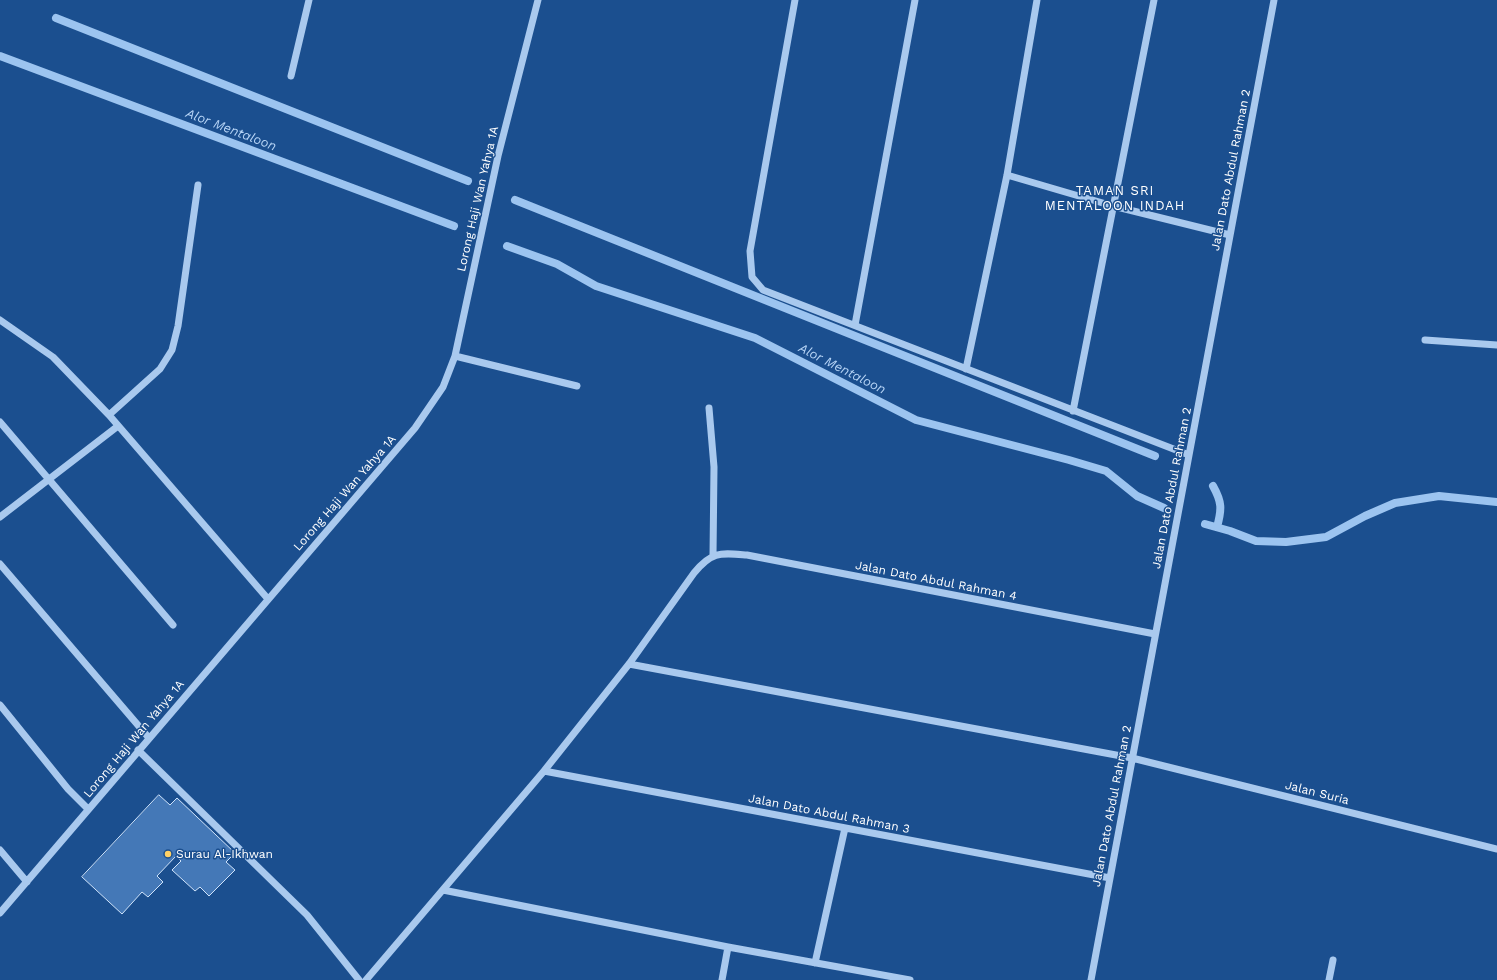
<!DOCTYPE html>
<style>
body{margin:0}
canvas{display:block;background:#1b4f8f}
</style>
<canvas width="1497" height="980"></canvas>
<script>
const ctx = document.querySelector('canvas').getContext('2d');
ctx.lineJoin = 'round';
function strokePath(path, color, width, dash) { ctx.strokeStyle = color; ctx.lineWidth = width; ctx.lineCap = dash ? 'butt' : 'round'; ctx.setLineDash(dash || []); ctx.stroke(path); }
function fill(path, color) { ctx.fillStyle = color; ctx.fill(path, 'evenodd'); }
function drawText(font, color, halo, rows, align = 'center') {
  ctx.font = font + ' "Work Sans",sans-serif'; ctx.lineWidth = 3; ctx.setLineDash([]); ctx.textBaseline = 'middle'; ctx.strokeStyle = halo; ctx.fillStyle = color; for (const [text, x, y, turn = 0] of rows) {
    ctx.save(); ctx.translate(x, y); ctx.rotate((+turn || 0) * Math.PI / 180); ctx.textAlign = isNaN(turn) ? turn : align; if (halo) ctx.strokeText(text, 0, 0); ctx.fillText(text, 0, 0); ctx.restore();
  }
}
const stream = new Path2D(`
 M56,18l412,163
 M0,56l454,170
 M515,200l640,256
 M507,246l50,18 39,22 159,52 161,82 153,40 37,11 31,25 27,12
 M1213,486c9,16 9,23 4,41
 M1205,524l25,7 26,10 30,1 40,-5 39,-21 30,-13 44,-7 58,6`);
const building = new Path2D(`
 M159,795l11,10 7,-7 58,55 -9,9 9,8 -26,26 -9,-9 -5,4 -23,-21 9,-9 -5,-5 -19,20 6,6 -15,15 -6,-5 -20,22 -40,-37z`);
const minor = new Path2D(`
 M795,0l-45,251 2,26 11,13 426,165
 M291,76l18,-76
 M1007,175l106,31 117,29
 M0,320l53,37 56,58 159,184
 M855,325l60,-325
 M1425,340l72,5
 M455,356l122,30
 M966,369l41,-194 30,-175
 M709,408l5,59 -1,88
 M1073,411l81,-411
 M109,415l51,-46 12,-19 6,-24 20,-141
 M0,422l173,203
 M0,517l118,-91
 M0,564l149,174
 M629,664l503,94 365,91
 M0,705l68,84 20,20
 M138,750l169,165 52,65
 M544,771l566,107
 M0,850l27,32
 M443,890l285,57 182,33
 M0,913l415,-485 28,-41 12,-31 43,-200 40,-156
 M815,963l30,-135
 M366,980l178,-209 85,-107 65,-91c18,-22 26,-20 53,-18l408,79
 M722,980l6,-33
 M1091,980l183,-980
 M1329,980l4,-20`);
const markers = [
 [168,854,4,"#ffd166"]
];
const streetNames = [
 ["Jalan Dato Abdul Rahman 2",1231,170,-79],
 ["Lorong Haji Wan Yahya 1A",478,199,-77],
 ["Jalan Dato Abdul Rahman 2",1172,488,-79],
 ["Lorong Haji Wan Yahya 1A",345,493,-49],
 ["Jalan Dato Abdul Rahman 4",936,581,11],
 ["Lorong Haji Wan Yahya 1A",134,739,-50],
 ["Jalan Suria",1317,793,14],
 ["Jalan Dato Abdul Rahman 2",1112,806,-79],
 ["Jalan Dato Abdul Rahman 3",829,814,11]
];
const poiNames = [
 ["Surau Al-Ikhwan",176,854]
];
const waterNames = [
 ["Alor Mentaloon",231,130,21],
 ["Alor Mentaloon",842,369,27]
];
const neighbourhoodNames = [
 ["TAMAN SRI",1115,191],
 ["MENTALOON INDAH",1115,206]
];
strokePath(stream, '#9cc4f0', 8);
fill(building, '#4478b7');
strokePath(building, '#cfe3fa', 1);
strokePath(minor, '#a9c9ee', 7);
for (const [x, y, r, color] of markers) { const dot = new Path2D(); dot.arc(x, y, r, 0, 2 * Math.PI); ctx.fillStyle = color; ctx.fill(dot); strokePath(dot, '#1b4f8f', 1.5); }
drawText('12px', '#fff', '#1b4f8f', streetNames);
drawText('12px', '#fff', '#1b4f8f', poiNames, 'left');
drawText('italic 13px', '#b5d3f5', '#1b4f8f', waterNames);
ctx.letterSpacing = '1px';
drawText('13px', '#fff', '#1b4f8f', neighbourhoodNames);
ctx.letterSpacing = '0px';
</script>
